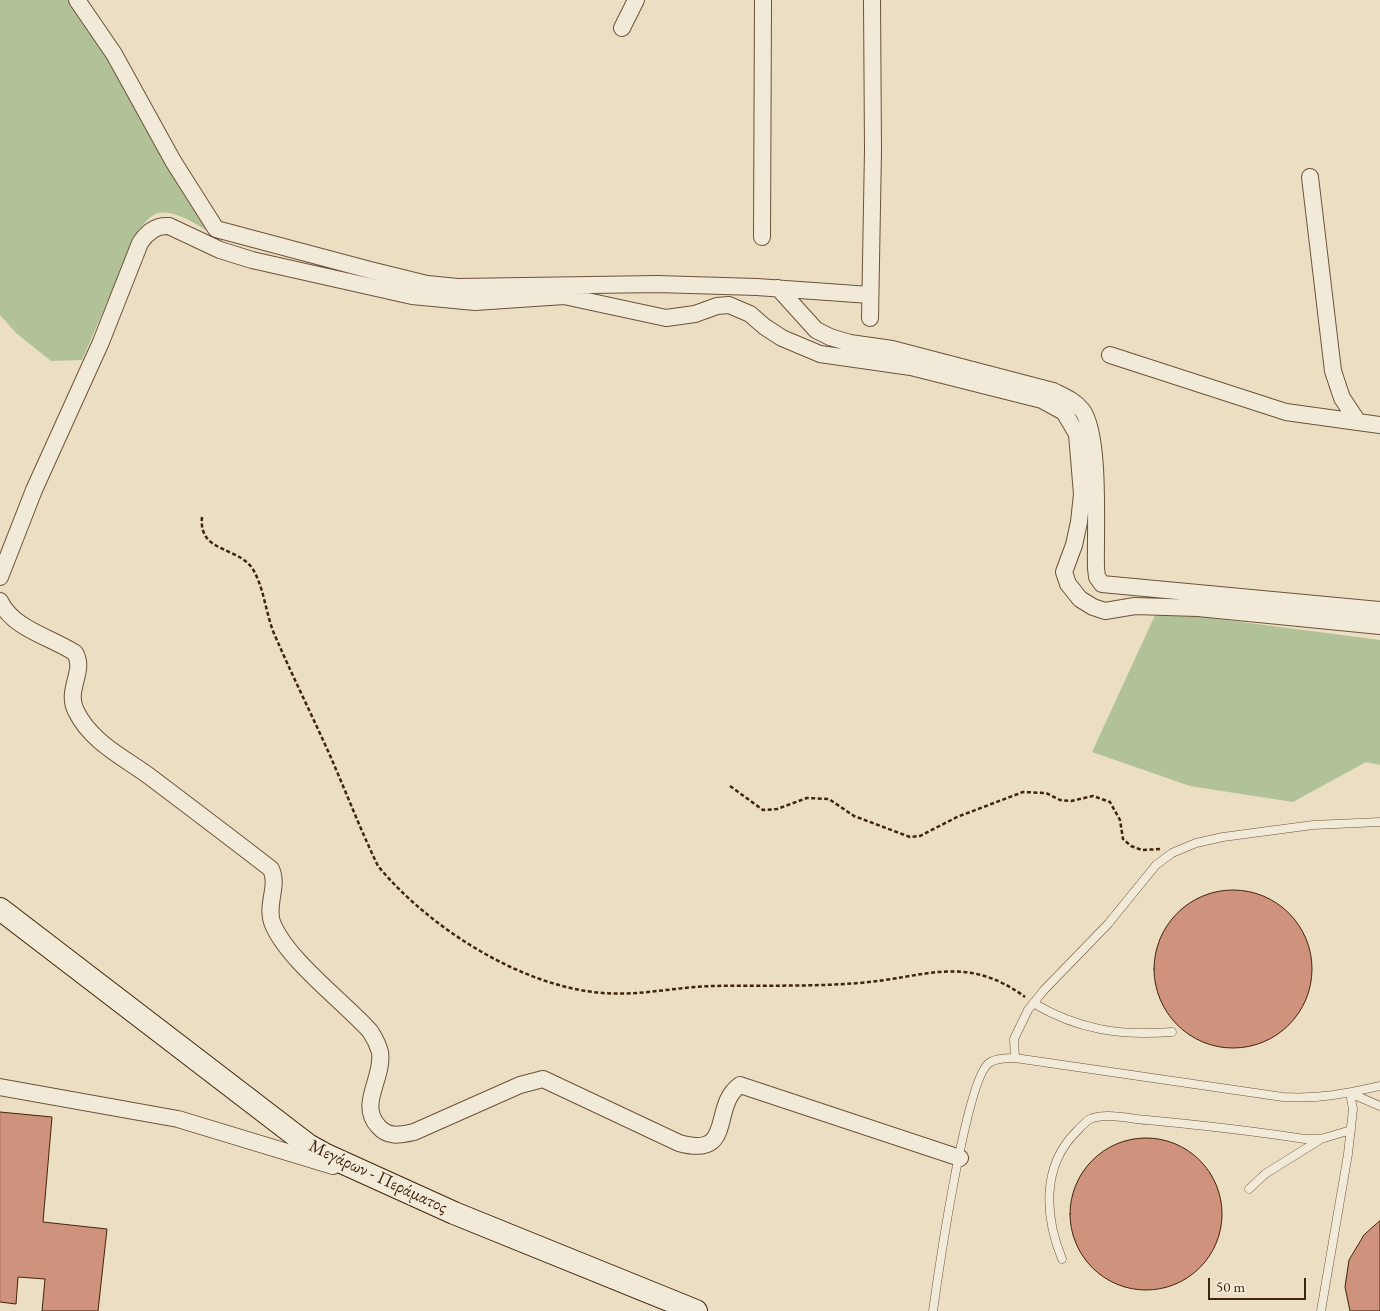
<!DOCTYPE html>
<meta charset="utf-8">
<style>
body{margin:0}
#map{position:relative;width:1380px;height:1311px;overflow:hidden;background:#ebdec3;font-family:"EB Garamond",serif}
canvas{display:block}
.scale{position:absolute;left:1208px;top:1278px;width:98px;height:22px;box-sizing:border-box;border:2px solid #412409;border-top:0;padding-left:6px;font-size:15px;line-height:18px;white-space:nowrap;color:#412409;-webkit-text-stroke:4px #f2ead8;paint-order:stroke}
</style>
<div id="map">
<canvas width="1380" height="1311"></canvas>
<div class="scale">50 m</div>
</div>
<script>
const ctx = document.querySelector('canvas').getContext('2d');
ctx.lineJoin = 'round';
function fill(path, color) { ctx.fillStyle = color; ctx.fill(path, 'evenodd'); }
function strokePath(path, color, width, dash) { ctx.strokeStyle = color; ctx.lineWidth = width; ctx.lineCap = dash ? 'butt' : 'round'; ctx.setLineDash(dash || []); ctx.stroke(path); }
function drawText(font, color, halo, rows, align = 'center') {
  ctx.font = font + ' "EB Garamond",serif'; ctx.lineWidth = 4; ctx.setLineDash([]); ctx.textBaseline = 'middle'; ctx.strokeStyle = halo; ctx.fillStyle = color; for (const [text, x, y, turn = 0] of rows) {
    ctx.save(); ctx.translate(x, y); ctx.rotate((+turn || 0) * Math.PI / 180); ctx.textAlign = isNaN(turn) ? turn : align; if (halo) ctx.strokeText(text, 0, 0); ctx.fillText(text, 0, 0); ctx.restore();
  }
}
const green = new Path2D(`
 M0,0h71l30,43 115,193c-15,-8 -39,-27 -58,-23 -8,2 -15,12 -20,18l-56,129 -31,1 -35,-28 -16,-18z
 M1157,611l223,29v125l-14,-3 -73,40 -103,-16 -98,-34z`);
const building = new Path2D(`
 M1154 969a79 79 0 1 1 158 0a79 79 0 1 1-158 0Z
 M0,1112l52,5 -9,105 64,7 -9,82h-56l3,-32 -27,-2 -2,27 -16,-2z
 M1070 1214a76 76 0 1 1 152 0a76 76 0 1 1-152 0Z
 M1380,1221v90h-30l-5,-24 4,-27 15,-25z`);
const path = new Path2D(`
 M202,517c-4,38 40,28 53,56 9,18 11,39 18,58 17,40 37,80 55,120 17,38 32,78 50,115 51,62 144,121 225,127 36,3 73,-6 109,-7 49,-1 98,1 147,-3 66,-5 106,-30 166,14
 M730,786l33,24 14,-1 30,-11 22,1 25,17 56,21 10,-1 37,-19 66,-25 23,1 14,7 11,1 22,-5 17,6 10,18 3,19 8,7 11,4 19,-1`);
const lane = new Path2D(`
 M1033,1003c46,27 87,33 139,29
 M1015,1058l-1,-19 14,-29 16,-20 64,-66 48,-59 16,-12 24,-10 27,-6 90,-12 67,-3
 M1350,1093l30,13
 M1249,1189l16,-15 56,-35
 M1062,1259c-17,-42 -21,-92 14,-127 4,-4 9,-10 14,-13 16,-7 40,0 57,1 53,5 106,11 158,19h16l30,-9
 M933,1311c5,-36 33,-232 56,-248 7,-5 18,-5 26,-5l268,39c38,2 61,-3 97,-11
 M1321,1311l27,-157 5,-45 -3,-16`);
const street = new Path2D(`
 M77,0l37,54 59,107 43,68 154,41 57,14 31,3 199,-3 100,3 113,8
 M622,28l14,-28
 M1310,177l23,194 9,27 16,24 22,3
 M762,237l1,-237
 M778,288l38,42 14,7 20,6 42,6 161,42c10,5 21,9 29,19 19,24 13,124 14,158l1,9 5,7 278,26
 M870,318l3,-168 -1,-150
 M1110,355l176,57 72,10
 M0,577l34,-87 67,-148 39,-99c7,-11 16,-18 29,-17l51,24 32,10 160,36 63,6 89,-6 102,22 29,-4 22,-8 12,-1 21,9 15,13 17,11 38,16 91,13 131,33 22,12 13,22 5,60 -3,28 -5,23 -10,27 4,12 12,15 13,8 12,4 30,-5 63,2 182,18
 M0,601c13,28 51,36 75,52 11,18 -10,37 1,58 15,31 47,46 73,65 41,31 82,62 122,93 8,17 -5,35 1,53 13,36 72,80 98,109 4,6 8,14 10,21 4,26 -22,52 -2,74 10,12 22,9 36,6l106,-47 23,-6 136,64c57,16 31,-37 61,-58l220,73
 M0,1087l178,32 155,47`);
const secondary = new Path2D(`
 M0,909l308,236 18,10 128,58 242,98`);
const streetNames = [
 ["Μεγάρων - Περάματος",378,1177,25]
];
fill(green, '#b1c299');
fill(building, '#cf927c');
strokePath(building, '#412409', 1);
strokePath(lane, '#6c5238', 9);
strokePath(street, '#6c5238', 18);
strokePath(secondary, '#412409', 24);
strokePath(path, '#412409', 2.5, [4, 2.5]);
strokePath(lane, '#f2ead8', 8);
strokePath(street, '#f2ead8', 16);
strokePath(secondary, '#f2ead8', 22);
drawText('18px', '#412409', '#f2ead8', streetNames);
</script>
